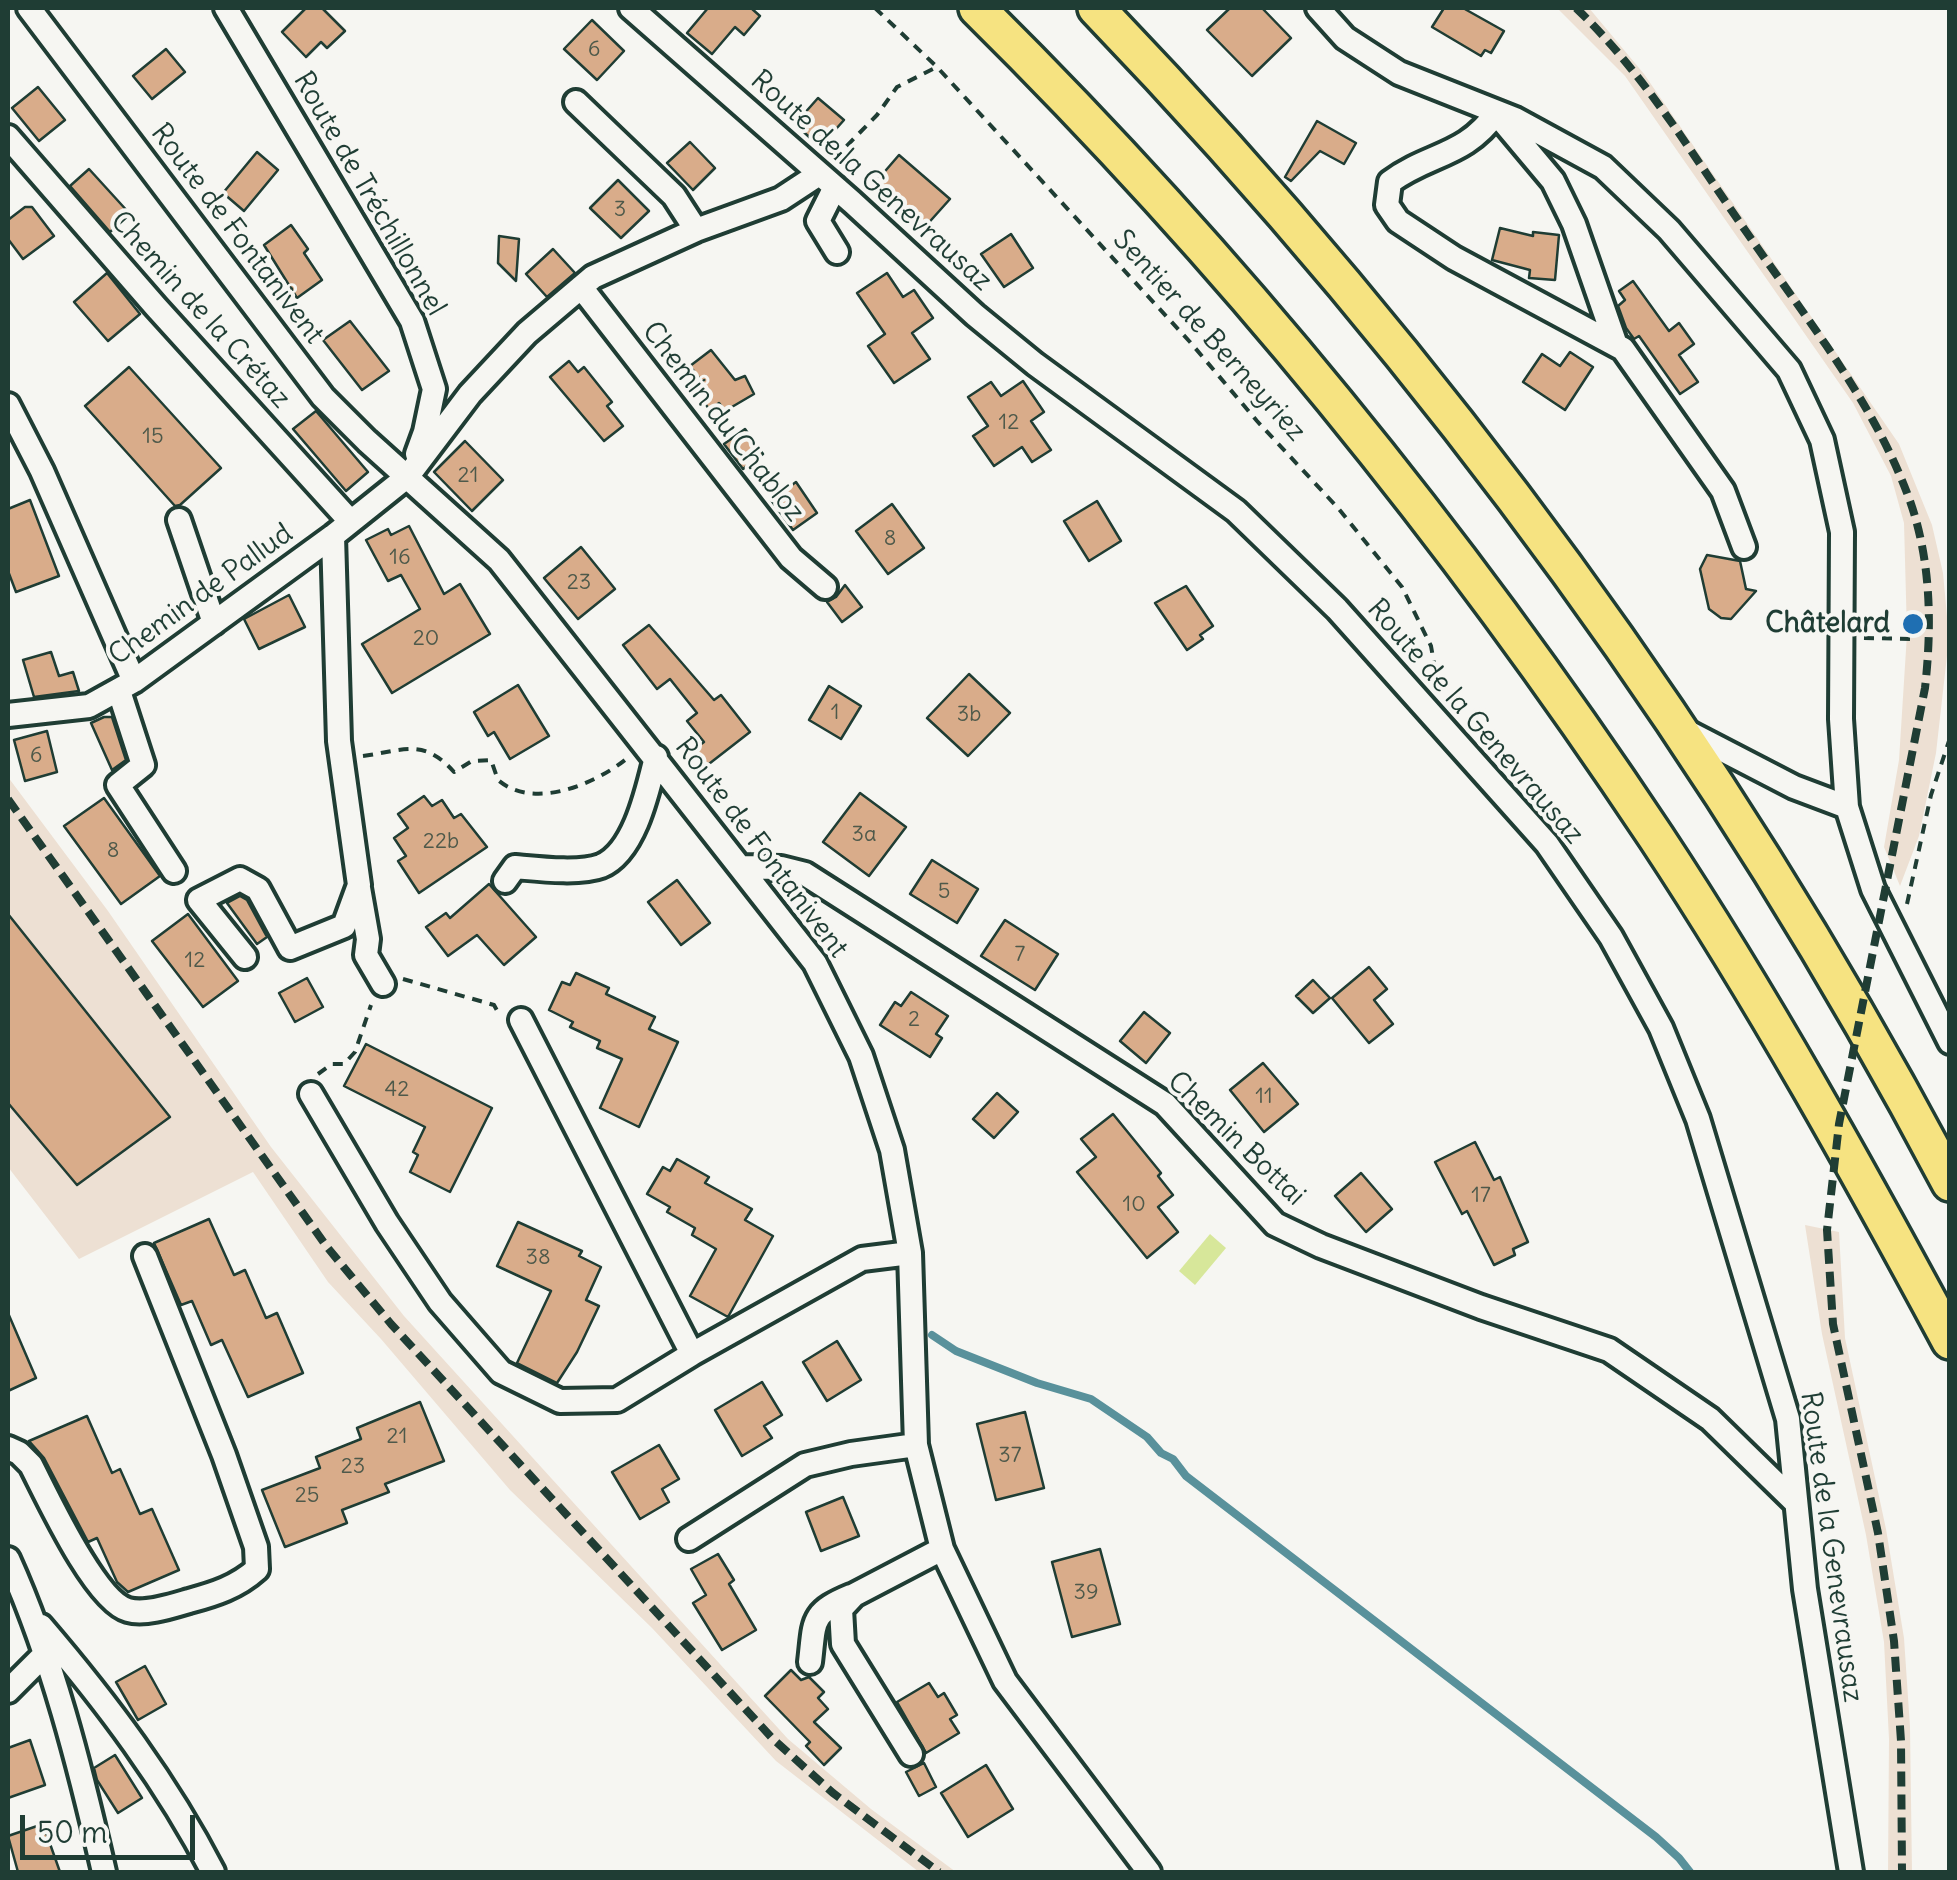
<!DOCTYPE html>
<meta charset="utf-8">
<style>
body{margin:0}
#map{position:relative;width:1957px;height:1880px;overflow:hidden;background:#f6f6f2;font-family:Delius,sans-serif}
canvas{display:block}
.frame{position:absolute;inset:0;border:10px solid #1f3d34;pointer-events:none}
.scale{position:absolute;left:20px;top:1815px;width:175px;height:45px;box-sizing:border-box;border:5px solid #1f3d34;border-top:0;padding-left:12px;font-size:30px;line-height:35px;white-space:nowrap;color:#1f3d34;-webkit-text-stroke:8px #f6f6f2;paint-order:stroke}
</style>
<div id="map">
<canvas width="1957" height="1880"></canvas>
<div class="frame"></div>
<div class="scale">50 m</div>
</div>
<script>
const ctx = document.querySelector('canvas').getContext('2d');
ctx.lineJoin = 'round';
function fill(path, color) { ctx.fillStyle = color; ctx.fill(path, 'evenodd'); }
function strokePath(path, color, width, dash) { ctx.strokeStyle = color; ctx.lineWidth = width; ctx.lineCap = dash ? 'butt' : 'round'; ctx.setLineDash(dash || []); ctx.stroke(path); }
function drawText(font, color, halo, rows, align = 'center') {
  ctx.font = font + ' Delius,sans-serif'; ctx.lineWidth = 8; ctx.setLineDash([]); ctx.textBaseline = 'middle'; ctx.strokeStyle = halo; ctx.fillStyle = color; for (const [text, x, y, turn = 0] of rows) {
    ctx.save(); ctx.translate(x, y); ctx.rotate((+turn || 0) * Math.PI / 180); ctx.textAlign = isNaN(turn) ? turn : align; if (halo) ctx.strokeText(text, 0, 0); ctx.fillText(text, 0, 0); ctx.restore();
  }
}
const built = new Path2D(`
 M1557,8h32l55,66 255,370 33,81 11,48 6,65 -13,115 -17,83 -19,50 -16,-39 15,-87 8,-126 -3,-111 -13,-47 -38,-73 -228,-327z
 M8,777l100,134 163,236 133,169 384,423 83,70 85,63h-37l-143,-111 -124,-133 -142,-138 -129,-151 -53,-57 -75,-110 -174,87 -71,-92z
 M1805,1225l34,7 6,106 41,191 18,109 6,89 2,145h-24l1,-133 -5,-97 -18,-107 -44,-201z`);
const green = new Path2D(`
 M1210,1234l16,14 -31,37 -16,-14z`);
const stream = new Path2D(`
 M932,1335l24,16 81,32 54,16 56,38 14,16 12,6 13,17 470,361 23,21 11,14`);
const building = new Path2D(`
 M306,8h16l23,23 -18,17 -6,-6 -15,15 -24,-25z
 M708,8h43l9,8 -16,19 -9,-8 -23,27 -25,-21z
 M1230,8h32l29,30 -39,38 -45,-46z
 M1444,8h19l41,23 -13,22 -6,-3 -4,6 -49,-29z
 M592,20l32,31 -27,29 -33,-31z
 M166,49l19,23 -33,27 -19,-23z
 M38,87l27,33 -26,21 -27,-33z
 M818,98l26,22 -24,27 -25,-23z
 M1317,121l39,22 -12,21 -24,-13 -29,30 -6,-4z
 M690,142l25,26 -22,22 -26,-27z
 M257,152l21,18 -34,41 -21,-18z
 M899,155l51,44 -26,29 -50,-44z
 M89,169l41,45 -20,18 -40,-46z
 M618,180l31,31 -28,27 -31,-30z
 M25,207h7l22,29 -31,23 -15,-20v-19z
 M291,225l17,24 -4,4 18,27 -25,18 -33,-53z
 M1500,228l33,8v-4l26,3 -4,45 -26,-2 1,-8 -38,-10z
 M1011,234l22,34 -29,19 -23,-33z
 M499,236l20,3 -3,42 -18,-18z
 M553,249l22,24 -28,24 -21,-23z
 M107,273l33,41 -32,27 -34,-39z
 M887,273l16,24 11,-7 19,28 -21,15 18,26 -36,24 -26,-37 17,-12 -28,-41z
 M1633,281l36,50 10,-8 15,21 -15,11 19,27 -18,12 -41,-58 -5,3 -8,-11 -8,-22 7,-6 -6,-9z
 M350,321l39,50 -27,19 -39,-50z
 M711,350l24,30 10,-4 9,18 -29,17 -6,-8 -9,7 -19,-24 9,-7 -10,-13z
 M1570,352l23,15 -28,43 -42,-28 19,-28 18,12z
 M569,361l9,11 6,-5 28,35 -5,4 16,20 -19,15 -54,-64z
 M129,367l92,101 -41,37 -5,1 -90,-100z
 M1023,381l21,31 -13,9 20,29 -19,12 -10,-15 -28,19 -21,-30 15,-10 -20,-29 23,-15 10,14z
 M316,411l52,61 -22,19 -53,-62z
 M745,429l18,25 -20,15 -19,-25z
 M465,441l38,39 -31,31 -38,-39z
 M796,482l21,31 -24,17 -22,-30z
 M30,500l29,76 -43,16 -8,-21v-62z
 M1097,501l24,40 -32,20 -25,-40z
 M892,504l32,44 -36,26 -32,-43z
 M409,526l35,68 16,-10 30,50 -98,59 -30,-49 58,-35 -19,-34 -13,6 -22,-41 22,-11 3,6z
 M581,547l34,42 -37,30 -34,-41z
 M1707,555l33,6 6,28 10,2 -25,28 -10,-1 -12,-9 -9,-40z
 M845,585l17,22 -20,15 -15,-20 9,-5z
 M1186,586l27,40 -13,9 3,4 -16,11 -32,-47z
 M289,595l16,32 -46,22 -15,-30z
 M649,625l65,75 7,-5 29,37 -45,35 -12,-17 11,-8 -17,-21 10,-8 -27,-34 -13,10 -34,-44z
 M51,652l8,24 14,-4 6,19 -45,6 -11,-37z
 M969,674l41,39 -42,43 -41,-38z
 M518,685l31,51 -39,23 -16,-27 -6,4 -14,-24z
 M829,686l32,20 -20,33 -32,-19z
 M104,717h8l14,43 -14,10 -21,-47z
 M47,731l10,41 -32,9 -11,-41z
 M860,793l46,34 -37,49 -46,-34z
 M424,796l8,10 10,-6 12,18 7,-4 26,33 -68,46 -21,-32 8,-5 -12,-18 14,-10 -10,-14z
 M104,798l56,78 -39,28 -57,-78z
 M932,860l46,29 -21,34 -47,-29z
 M677,880l33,43 -29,22 -33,-43z
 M489,884l47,53 -32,28 -27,-30 -29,21 -22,-29 20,-14 4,5z
 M240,896l7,4 20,37 -10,7 -30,-41z
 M8,914l162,203 -93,68 -69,-82z
 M188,914l50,67 -35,26 -51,-66z
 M1005,920l53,34 -23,36 -54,-34z
 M1369,967l18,22 -13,11 19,24 -24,19 -37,-45z
 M576,973l33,15 -3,6 49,23 -6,12 29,13 -39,85 -39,-19 22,-49 -25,-11 3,-7 -30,-14 3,-5 -24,-12 13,-28 8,3z
 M307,978l16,29 -28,15 -16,-29z
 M1313,980l17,18 -17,15 -17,-17z
 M911,992l37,24 -12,18 6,4 -12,19 -50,-32 15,-23 6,4z
 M1144,1012l26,21 -24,30 -26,-22z
 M366,1044l126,64 -42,84 -40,-20 8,-17 -5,-3 12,-25 -81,-41z
 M1263,1063l35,41 -34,28 -34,-42z
 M997,1093l21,19 -24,26 -21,-19z
 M1113,1114l48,59 -3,3 15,19 -15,12 20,25 -31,26 -70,-86 19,-15 -15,-18z
 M1475,1142l19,38 6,-3 28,65 -15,7 2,6 -21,10 -27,-54 -5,3 -27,-52z
 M677,1159l32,18 -4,6 47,26 -7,11 28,16 -45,81 -38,-21 26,-47 -24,-14 3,-7 -28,-16 3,-5 -23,-13 16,-27 7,4z
 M1361,1173l31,36 -26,23 -31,-36z
 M209,1219l25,56 11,-5 21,48 11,-5 26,60 -55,24 -26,-57 -11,5 -19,-44 -11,4 -27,-62z
 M518,1222l64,29 -3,5 22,11 -15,33 13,6 -22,46 -20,31 -40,-20 34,-72 -54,-25z
 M8,1313l28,65 -28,13z
 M837,1341l24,39 -34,21 -24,-39z
 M762,1382l20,33 -18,11 8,12 -30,18 -27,-46z
 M420,1402l24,59 -59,23 4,8 -47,18 5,13 -62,24 -23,-57 58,-22 -4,-11 45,-18 -4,-11z
 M1025,1412l19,76 -48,12 -19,-76z
 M87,1416l25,57 8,-4 20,45 12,-5 27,61 -51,22 -11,-10 -20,-44 -9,4 -44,-84 -15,-17z
 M659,1445l20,34 -17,10 7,13 -29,17 -28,-47z
 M843,1497l16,39 -38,15 -15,-39z
 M1100,1549l20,75 -48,13 -20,-75z
 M718,1554l16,26 -5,4 27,46 -34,20 -29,-47 13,-8 -15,-26z
 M145,1666l21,38 -28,16 -22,-38z
 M791,1670l10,10 8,-3 15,15 -6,6 10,11 -14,13 27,26 -17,17 -18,-19 4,-4 -45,-46z
 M929,1683l9,14 6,-4 13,22 -7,4 9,14 -33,20 -29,-51z
 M30,1740l15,45 -37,13v-50z
 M115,1755l27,43 -24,15 -21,-33 -3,-12z
 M924,1763l12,24 -17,9 -13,-24z
 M986,1765l27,44 -45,28 -27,-44z
 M43,1824l17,48h-42l-10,-36z`);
const path = new Path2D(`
 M875,8l62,59 253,275 67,79 81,87 64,79 29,59 7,40
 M834,159l43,-44 20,-28 40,-20
 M1864,638l49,1
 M363,756c39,-5 60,-19 91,16l18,-11 19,-1 7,20c35,30 95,5 127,-20
 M1907,904l24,-109 19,-57
 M403,979l91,26 5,9
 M318,1074l14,-10h12l11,-12 16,-47`);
const minor = new Path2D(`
 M29,8l294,389 44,44 132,119 316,403 46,93 31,94 18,103 6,192 26,104 63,132 144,191
 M226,8l186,313 22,68 -9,43 -8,22
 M631,8l221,194 123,113 60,49 201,147 101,98 210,235 64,93 50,91 37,91 90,300 17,170 46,283
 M1318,8l27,30 54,35 116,46 88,48 66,63 120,140 33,70 20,92 -1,187 6,88 26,82 77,153
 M576,102l98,94 22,34
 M8,137l148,170 194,214
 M835,187l-17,34 19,31
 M581,287l210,271 34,29
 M1616,345l-42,-121 -21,-43 -57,-68c-31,44 -67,40 -106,69l-3,23 11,16 56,37 169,91 100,142 21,56
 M8,405l34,66 92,210
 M179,520l35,103
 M119,691l24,74 -25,20 56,86
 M8,715l81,-9 45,-25 199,-145 75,-60 62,-82 57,-61 66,-56 103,-47 85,-31 38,-25
 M1684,730l110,57 53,20
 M743,867l38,1 24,6 360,230 110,120 46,22 160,61 128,43 101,69 85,83
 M505,881l10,-14c23,2 65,7 86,-1 34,-14 47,-77 55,-109
 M359,888l9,51 -2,16 17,29
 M245,957l-46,-57 41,-21 18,10 32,59 54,-22 15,-41 -20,-144 -6,-205
 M521,1020l171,334
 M311,1094l76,129 53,79 61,70 59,29 57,-1 75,-46 170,-95 48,-6
 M8,1448l11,5 12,12c16,31 64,136 97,145 17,5 44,-4 61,-9 26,-7 48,-14 68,-32l-1,-22 -32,-92 -79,-199
 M689,1539l116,-74 46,-11 65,-9
 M8,1559c44,97 72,208 96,313
 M41,1626c66,77 126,157 172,246
 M810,1662c5,-41 0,-49 41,-66
 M8,1691l37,-37
 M911,1754l-68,-110 -2,-35 13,-14 88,-46`);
const highway = new Path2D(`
 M977,8c255,252 481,531 679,829 107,162 202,333 294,504
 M1096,8c337,351 627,745 854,1175`);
const rail = new Path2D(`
 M1576,8c67,64 116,146 169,222 59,86 129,171 165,271 21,60 22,124 15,187l-86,436 -12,106 6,94 45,209 16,108 7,100 1,131
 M8,799l319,448 64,77 382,415 60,54 106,79`);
const markers = [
 [1913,624,12,"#1f6fb2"]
];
const numberNames = [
 ["6",594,50],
 ["3",620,210],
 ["12",1009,423],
 ["15",153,437],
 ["21",468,476],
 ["8",890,539],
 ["16",400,558],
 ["23",579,583],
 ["20",426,639],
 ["1",835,713],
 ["3b",969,715],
 ["6",36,756],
 ["3a",864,835],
 ["22b",441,842],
 ["8",113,851],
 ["5",944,892],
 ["7",1020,955],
 ["12",195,961],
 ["2",914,1020],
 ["42",397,1090],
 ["11",1264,1097],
 ["17",1481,1196],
 ["10",1134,1205],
 ["38",538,1258],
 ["21",397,1437],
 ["37",1010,1456],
 ["23",353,1467],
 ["25",307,1496],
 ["39",1086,1593]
];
const streetNames = [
 ["Route de la Genevrausaz",871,181,42],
 ["Route de Tréchillonnel",369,194,60],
 ["Route de Fontanivent",237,234,53],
 ["Chemin de la Crétaz",200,310,48],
 ["Sentier de Berneyriez",1209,336,48],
 ["Chemin du Chabloz",723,422,52],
 ["Chemin de Pallud",201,595,-36],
 ["Route de la Genevrausaz",1475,722,49],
 ["Route de Fontanivent",761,848,53],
 ["Chemin Bottai",1236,1139,44],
 ["Route de la Genevrausaz",1831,1547,82]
];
const poiNames = [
 ["Châtelard",1890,624]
];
fill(built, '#ede0d3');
fill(green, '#d7e79a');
strokePath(stream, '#59919b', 8);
fill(building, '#d9ac8a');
strokePath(building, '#1f3d34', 2.5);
strokePath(minor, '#1f3d34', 30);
strokePath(highway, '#1f3d34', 42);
strokePath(path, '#1f3d34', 4, [10, 8]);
strokePath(minor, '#f6f6f2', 22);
strokePath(highway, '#f6e381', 35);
strokePath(rail, '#1f3d34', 8, [15, 8]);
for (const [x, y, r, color] of markers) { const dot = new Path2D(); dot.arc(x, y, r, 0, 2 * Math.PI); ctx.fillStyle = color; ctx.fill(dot); strokePath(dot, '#f6f6f2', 4); }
drawText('22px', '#4e594a', null, numberNames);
drawText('28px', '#1f3d34', '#f6f6f2', streetNames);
drawText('bold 28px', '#1f3d34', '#f6f6f2', poiNames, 'right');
</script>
